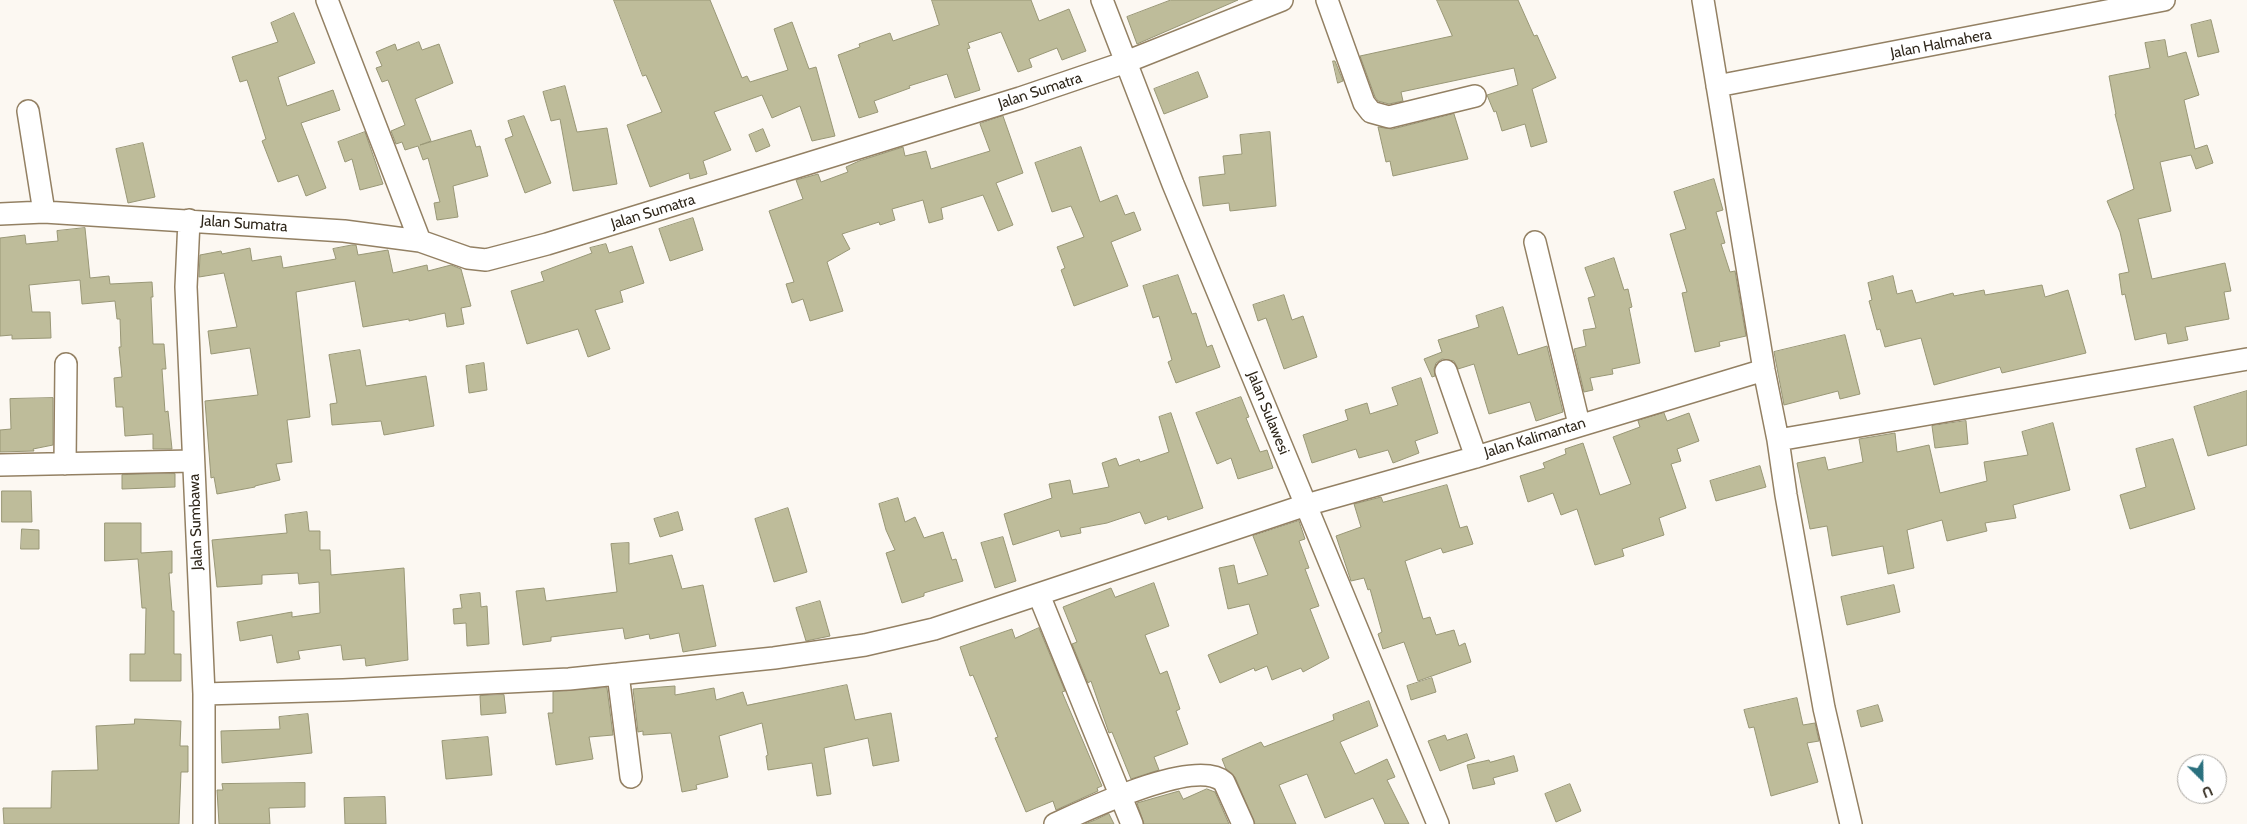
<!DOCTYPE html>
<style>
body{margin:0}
#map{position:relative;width:2247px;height:824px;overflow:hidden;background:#fcf8f2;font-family:Cabin,sans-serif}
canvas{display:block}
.north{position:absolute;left:2177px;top:754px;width:50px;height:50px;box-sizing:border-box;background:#fff;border:1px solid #aca9a4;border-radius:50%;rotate:157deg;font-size:14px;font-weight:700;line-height:20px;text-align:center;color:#2f271b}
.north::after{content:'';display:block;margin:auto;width:18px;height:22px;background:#2a707e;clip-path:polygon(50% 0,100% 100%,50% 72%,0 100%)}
</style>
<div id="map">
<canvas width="2247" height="824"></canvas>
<div class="north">U</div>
</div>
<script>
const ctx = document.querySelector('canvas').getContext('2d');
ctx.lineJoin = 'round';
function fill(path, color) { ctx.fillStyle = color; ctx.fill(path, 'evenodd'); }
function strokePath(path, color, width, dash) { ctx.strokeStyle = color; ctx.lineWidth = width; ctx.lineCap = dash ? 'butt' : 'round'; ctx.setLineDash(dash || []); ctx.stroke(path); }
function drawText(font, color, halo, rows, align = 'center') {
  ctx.font = font + ' Cabin,sans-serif'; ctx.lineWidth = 4; ctx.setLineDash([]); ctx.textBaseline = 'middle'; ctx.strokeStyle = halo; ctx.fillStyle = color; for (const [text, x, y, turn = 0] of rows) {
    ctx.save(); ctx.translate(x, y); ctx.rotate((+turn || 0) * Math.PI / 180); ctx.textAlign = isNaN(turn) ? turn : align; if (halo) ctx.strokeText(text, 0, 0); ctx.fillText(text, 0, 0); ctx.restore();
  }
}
const building = new Path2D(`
 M614,0h96l32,78 5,-2 3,6 38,-12 -14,-41 18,-7 17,47 7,-2 19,69 -23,5 -12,-35 -28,12 -10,-23 -48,17 17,38 -28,11 4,13 -17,5 -1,-6 -39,14 -23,-62 35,-13 -16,-37 -3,1z
 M932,0h99l8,21 30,-12 17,42 -24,9 -5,-12 -28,11 3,8 -14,5 -17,-40 -33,11 2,5 -3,1 13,41 -25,8 -8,-24 -38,12 1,2 -36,13 4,11 -19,6 -21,-63 22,-8 -1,-3 31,-11 3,8 46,-16z
 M1171,0h67l-101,44 -10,-27z
 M1437,0h81l16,36 3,-1 19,43 -24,11 15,53 -16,5 -6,-23 -23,7 -6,-20 -2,1 -7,-17 31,-10 -4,-17 -113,24 2,9 -14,3 -11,-3 -3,-4 -15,-41 92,-20z
 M294,13l21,50 -37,14 9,29 46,-16 7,20 -39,13 25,65 -20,8 -8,-21 -20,7 -16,-41 4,-2 -19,-59 -7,2 -8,-25 46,-15 -7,-19z
 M2211,20l8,32 -21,5 -7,-32z
 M2165,40l3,17 18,-5 13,43 -15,5 11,49 12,-4 6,18 -17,6 -5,-14 -31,7 11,49 -33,8 14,60 73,-16 6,28 -7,1 5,27 -44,8 3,13 -20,4 -2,-11 -31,7 -10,-46 -3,1 -3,-21 10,-2 -9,-40 -13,-31 27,-12 -19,-75h1l-7,-38 41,-8 -5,-25z
 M419,42l3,8 17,-6 14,39 -38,16 16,42 -11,4 51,-15 5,17 4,-1 8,30 -35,10 5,31 -21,3 -3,-17 6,-1 -12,-44 -5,2 -5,-14 -13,4 -3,-8 -6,2 -5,-13 14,-6 -17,-45 -6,2 -6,-14 6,-2 -6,-14 19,-8 2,6z
 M1333,61h2l8,20 -5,2z
 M1198,72l10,25 -44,17 -10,-25z
 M565,86l12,46 30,-4 10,56 -44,7 -13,-72 -9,2 -8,-29z
 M1454,114l14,45 -75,17 -3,-15 -4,1 -8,-35 14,2z
 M524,116l27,67 -26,10 -20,-54 8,-3 -5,-15z
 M1003,116l20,57 -27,10 17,42 -15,6 -15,-36 -42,13 2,11 -14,4 -6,-23 -31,9 3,11 -15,5 -1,-3 -37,12 8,15 -23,13 16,49 -33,10 -7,-22 -11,4 -6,-19 8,-2 -25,-71 34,-12 -7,-19 22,-6 3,8 27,-10 -2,-5 13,-6 44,-14 2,9 21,-5 5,18 59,-18 -10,-27z
 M763,129l7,17 -14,6 -7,-17z
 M365,132l18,52 -23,6 -8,-31 -7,3 -7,-20z
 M1270,132l6,74 -46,5 -1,-8 -26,3 -4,-29 26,-3 -2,-18 19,-2 -2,-19z
 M143,143l12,54 -27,6 -12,-54z
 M1081,147l19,55 17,-7 8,20 9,-3 7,18 -30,12 17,44 -54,20 -13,-36 4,-2 -8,-21 27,-10 -13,-31 -19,6 -17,-49z
 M1714,179l9,31 -7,2 9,31 -4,1 9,28 5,-1 11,65 -27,6 1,4 -25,6 -13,-59 5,-1 -17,-58 16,-5 -12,-37z
 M693,218l10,32 -33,11 -11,-32z
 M85,228l5,50 19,-2 1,8 42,-2 1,15h-2l2,47h11l2,25h-4l3,43 3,-1 4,38h-19v-15l-28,2 -2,-29h-7l-2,-29 8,-1 -3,-30h2l-1,-28h-3l-2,-18 -33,3 -2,-24 -51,5 3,27h18l1,26 -39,1v-4l-12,1v-98l25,-3 1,9 32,-3 -1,-10z
 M606,244l3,9 23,-7 12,37 -24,8 3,11 -28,8 15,39 -22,8 -10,-28 -51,15 -16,-53 33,-10 -3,-9 51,-19 -2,-5z
 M352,245h4l2,10 30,-5 5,23 34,-8 1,6 23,-6 10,4 10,37 -10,2 3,16 -17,3 -2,-14 -36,8v-2l-46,8 -8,-46 -59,11 14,125 -23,3 5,42 -16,2 4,16 -25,6v1l-38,7 -3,-17 -3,1 -6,-77 53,-6 -8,-47 -39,6 -3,-23 29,-4 -13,-54 -25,4 1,-22 21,-4 1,3 28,-6 2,13 29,-5 2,12 53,-9 -3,-10z
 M1614,258l10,32 4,-1 4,18 -3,1 11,55 -28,6 1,5 -23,4 3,12 -9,2 -10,-43 12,-3 -3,-16 13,-2 -8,-30 7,-2 -10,-28z
 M1178,275l14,39 4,-1 11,34 5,-2 8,22 -44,16 -8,-21 4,-2 -13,-44 -6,2 -10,-32z
 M1893,276l4,18 15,-4 4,13 37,-10 1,3 30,-6 1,5 57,-10 3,12 23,-7 18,63 -84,20 -2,-6 -66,18 -13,-47 -36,9 -5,-18 -3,1 -8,-29 3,-1 -4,-17z
 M1284,295l8,25 11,-4 14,41 -33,12 -18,-51 -8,3 -5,-16z
 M1503,307l15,48 29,-9 16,66 -27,9 -6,-19 -41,12 -15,-50 -16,5 -4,-8 -12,-2 -6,4 -2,6 1,7 -3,1 -8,-18 18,-7 -4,-12 41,-13 -3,-11z
 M1845,335l15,59 -20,5 -2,-8 -54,14 -10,-53z
 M360,350l6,36 60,-10 8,50 -50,9 -3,-14 -49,4 -2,-21 7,-1 -8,-48z
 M484,363l3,27 -18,3 -3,-27z
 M1421,378l17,55 -23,8 4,12 -26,10 -5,-13 -29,8 -3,-9 -44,14 -9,-28 45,-15 -3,-10 22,-7 3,11 28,-9 -6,-17z
 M2247,391v54l-39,11 -14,-49z
 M1241,397l8,20 -3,1 14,34 7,-2 6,18 -35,11 -7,-21 -14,6 -21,-51z
 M53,398v47l-20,4 1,2 -34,1v-22l11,-1 -1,-30z
 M1171,413l32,95 -35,12 -1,-4 -22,8 -5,-12 -33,11 -27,5 1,5 -20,4 -2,-7 -46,15 -9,-31 48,-16 -3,-14 21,-4 3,14 36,-7 -7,-24 14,-5 3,8 20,-7 1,3 29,-10 -10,-35z
 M1664,413l3,8 22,-8 10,28 -22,8 4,12 -10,3 15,44 -27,10 5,17 -42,14 2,7 -29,9 -18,-56 -16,6 -8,-22 -25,9 -8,-26 25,-8 -2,-5 23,-9 -1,-5 18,-6 17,52 31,-11 -18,-47 27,-10 -2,-6z
 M1966,421l2,23 -33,4 -3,-22z
 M2053,423l17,67 -57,15 3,13 -31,5 2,8 -40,10 -5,-21 -35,10 7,38 -26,6 -5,-28 -51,10 -5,-30 -17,3 -13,-66 28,-6 3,13 35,-8 -4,-23 36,-6 2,19 32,-7 11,48 47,-12 -3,-19 44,-7 -6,-23z
 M2173,439l22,70 -65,20 -10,-34 26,-8 -10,-38z
 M1760,466l6,21 -50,14 -6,-20z
 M175,474v13l-53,2v-14z
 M1447,485l13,43 7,-2 6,18 -30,9 -2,-5 -36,13 18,58 7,-2 6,18 18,-5 5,16 6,-3 6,19 -53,19 -14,-39 -21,7 -5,-15 4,-2 -12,-43 -2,1 -4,-12 -13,3 -15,-45 25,-9 -7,-23 27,-7 2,5z
 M2,491h29l1,31h-30z
 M898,498l7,24 10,-5 9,21 19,-6 9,28 4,-1 7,22 -39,12v3l-22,7 -16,-50 9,-3 -9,-20 -7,-26z
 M788,508l19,64 -33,10 -19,-63z
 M307,512l2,19h11v19h10l1,25 73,-7 4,92 -42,6 -1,-8 -22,2 -2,-15 -43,6 2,8 -23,4 -5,-28 -32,6 -3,-19 55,-10v5l28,-4 -1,-31 -20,2 -1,-11 -36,2v9l-45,3 -5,-47 75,-7 -2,-18z
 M678,512l5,18 -23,7 -6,-18z
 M1299,521l6,18 -6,2 10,27 -4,1 14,37 -9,3 19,49 -26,14 -2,-4 -29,12 -5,-14 -12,5 -1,-3 -34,15 -12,-28 50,-21 -9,-30 -21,5 -9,-41 15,-3 4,19 30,-9 -15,-39z
 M105,523h36v30l31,-2v22h-3l3,38h2v43h7v27h-51v-27h15l1,-46h-4l-4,-49 -33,2z
 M22,529l17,1v19h-18z
 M1003,537l13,44 -21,7 -14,-45z
 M629,543v21l43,-9 10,34 21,-4 13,61 -33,6 -4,-19 -29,6 -1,-5 -24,5 -2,-11 -72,9v4l-28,4 -7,-54 28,-3 2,13 71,-9 -6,-48z
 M1154,583l15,43 -24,9 15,39 7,-3 13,38 -4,2 12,33 -34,13 5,13 -28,9 -19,-47 -3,1 -18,-52 -3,2 -16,-39 5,-2 -14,-35 48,-19 4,9z
 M1894,585l6,27 -53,13 -6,-28z
 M480,593l1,14 6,-1 2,38 -22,2 -1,-23 -12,1 -1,-15 9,-1 -2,-13z
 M820,601l10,35 -24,5 -10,-33z
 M1039,628l26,63 -3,1 40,94 -5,2 1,3 -42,19 -3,-9 -27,11 -31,-74 3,-1 -25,-62 -3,1 -10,-29 52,-18 3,9z
 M1432,678l4,14 -25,8 -4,-14z
 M847,685l8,35 36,-7 8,48 -26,5 -5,-28 -44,10 7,46 -14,2 -5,-33 -44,7 -2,-14 2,-1 -6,-32 -43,13 9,41 -32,8 1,4 -15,3 -11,-59 -28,2v-4l-5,1 -5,-43 42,-3v9l39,-7 2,12 27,-8 4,13z
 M607,688l6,47 -24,2 4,22 -37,6 -8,-52h5v-21z
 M504,695l2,18 -25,2 -1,-19z
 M1797,698l6,27 12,-2 4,18 -12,2 11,39 -47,14 -17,-69 -5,1 -5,-18z
 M1369,701l9,25 -38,16 15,32 32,-15 8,18 -8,3 22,44h-24l-12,-26 -48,20 -18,-44 -28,11 17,39h-41l-20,-47 -9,-8 -4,-10 39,-17 3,5 70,-27 -1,-5z
 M1878,705l5,16 -22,6 -4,-16z
 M308,714l4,39 -90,10 -1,-32 59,-2 -1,-12z
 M135,719l46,2 -1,25h8v26h-7l-2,52h-175l-1,-16h48l1,-37 46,-1 -2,-44 38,-2z
 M1467,734l8,24 -35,13 -12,-30 17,-6 2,5z
 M488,737l4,38 -46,4 -4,-38z
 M1514,756l4,15 -25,7 2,6 -22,5 -6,-24 22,-5 1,2z
 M305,783v24l-36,1 1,16h-51l-2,-34h6l-1,-6z
 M1570,784l11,27 -25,11 -11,-28z
 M1207,789l8,3 14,32h-85l-7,-21 42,-12 4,8z
 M385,797l1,27h-41l-1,-26z
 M1109,814l5,10h-29l10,-4z`);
const minor = new Path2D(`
 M327,0l93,241
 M1102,0l71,184 265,640
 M1327,0l37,103 7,9 18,5 86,-21
 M1703,0l61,370 14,70 8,55 38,213 27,116
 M1717,86l447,-86
 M28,111l16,101
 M0,214l44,-2 300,19 76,10 48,17 18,2 61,-16 473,-146 106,-36 156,-62
 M189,220l-3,67 18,407v130
 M1535,242l44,182
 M1446,371l30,86
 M1778,440l469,-81
 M65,464l1,-100
 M0,465l193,-4
 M1039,595l93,229
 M618,674l13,103
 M204,694l139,-4 226,-11 205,-21 91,-13 69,-16 372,-124 170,-48 288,-87
 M1055,824c31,-14 141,-67 169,-42l19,42`);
const streetNames = [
 ["Jalan Halmahera",1941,44,-11],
 ["Jalan Sumatra",1040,91,-18],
 ["Jalan Sumatra",653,212,-17],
 ["Jalan Sumatra",244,224,4],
 ["Jalan Sulawesi",1268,413,68],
 ["Jalan Kalimantan",1535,438,-17],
 ["Jalan Sumbawa",196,522,-92]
];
fill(building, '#bebc9a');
strokePath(building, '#999776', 1);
strokePath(minor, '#938063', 24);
strokePath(minor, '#fff', 21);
drawText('15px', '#2f271b', '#fff', streetNames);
</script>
